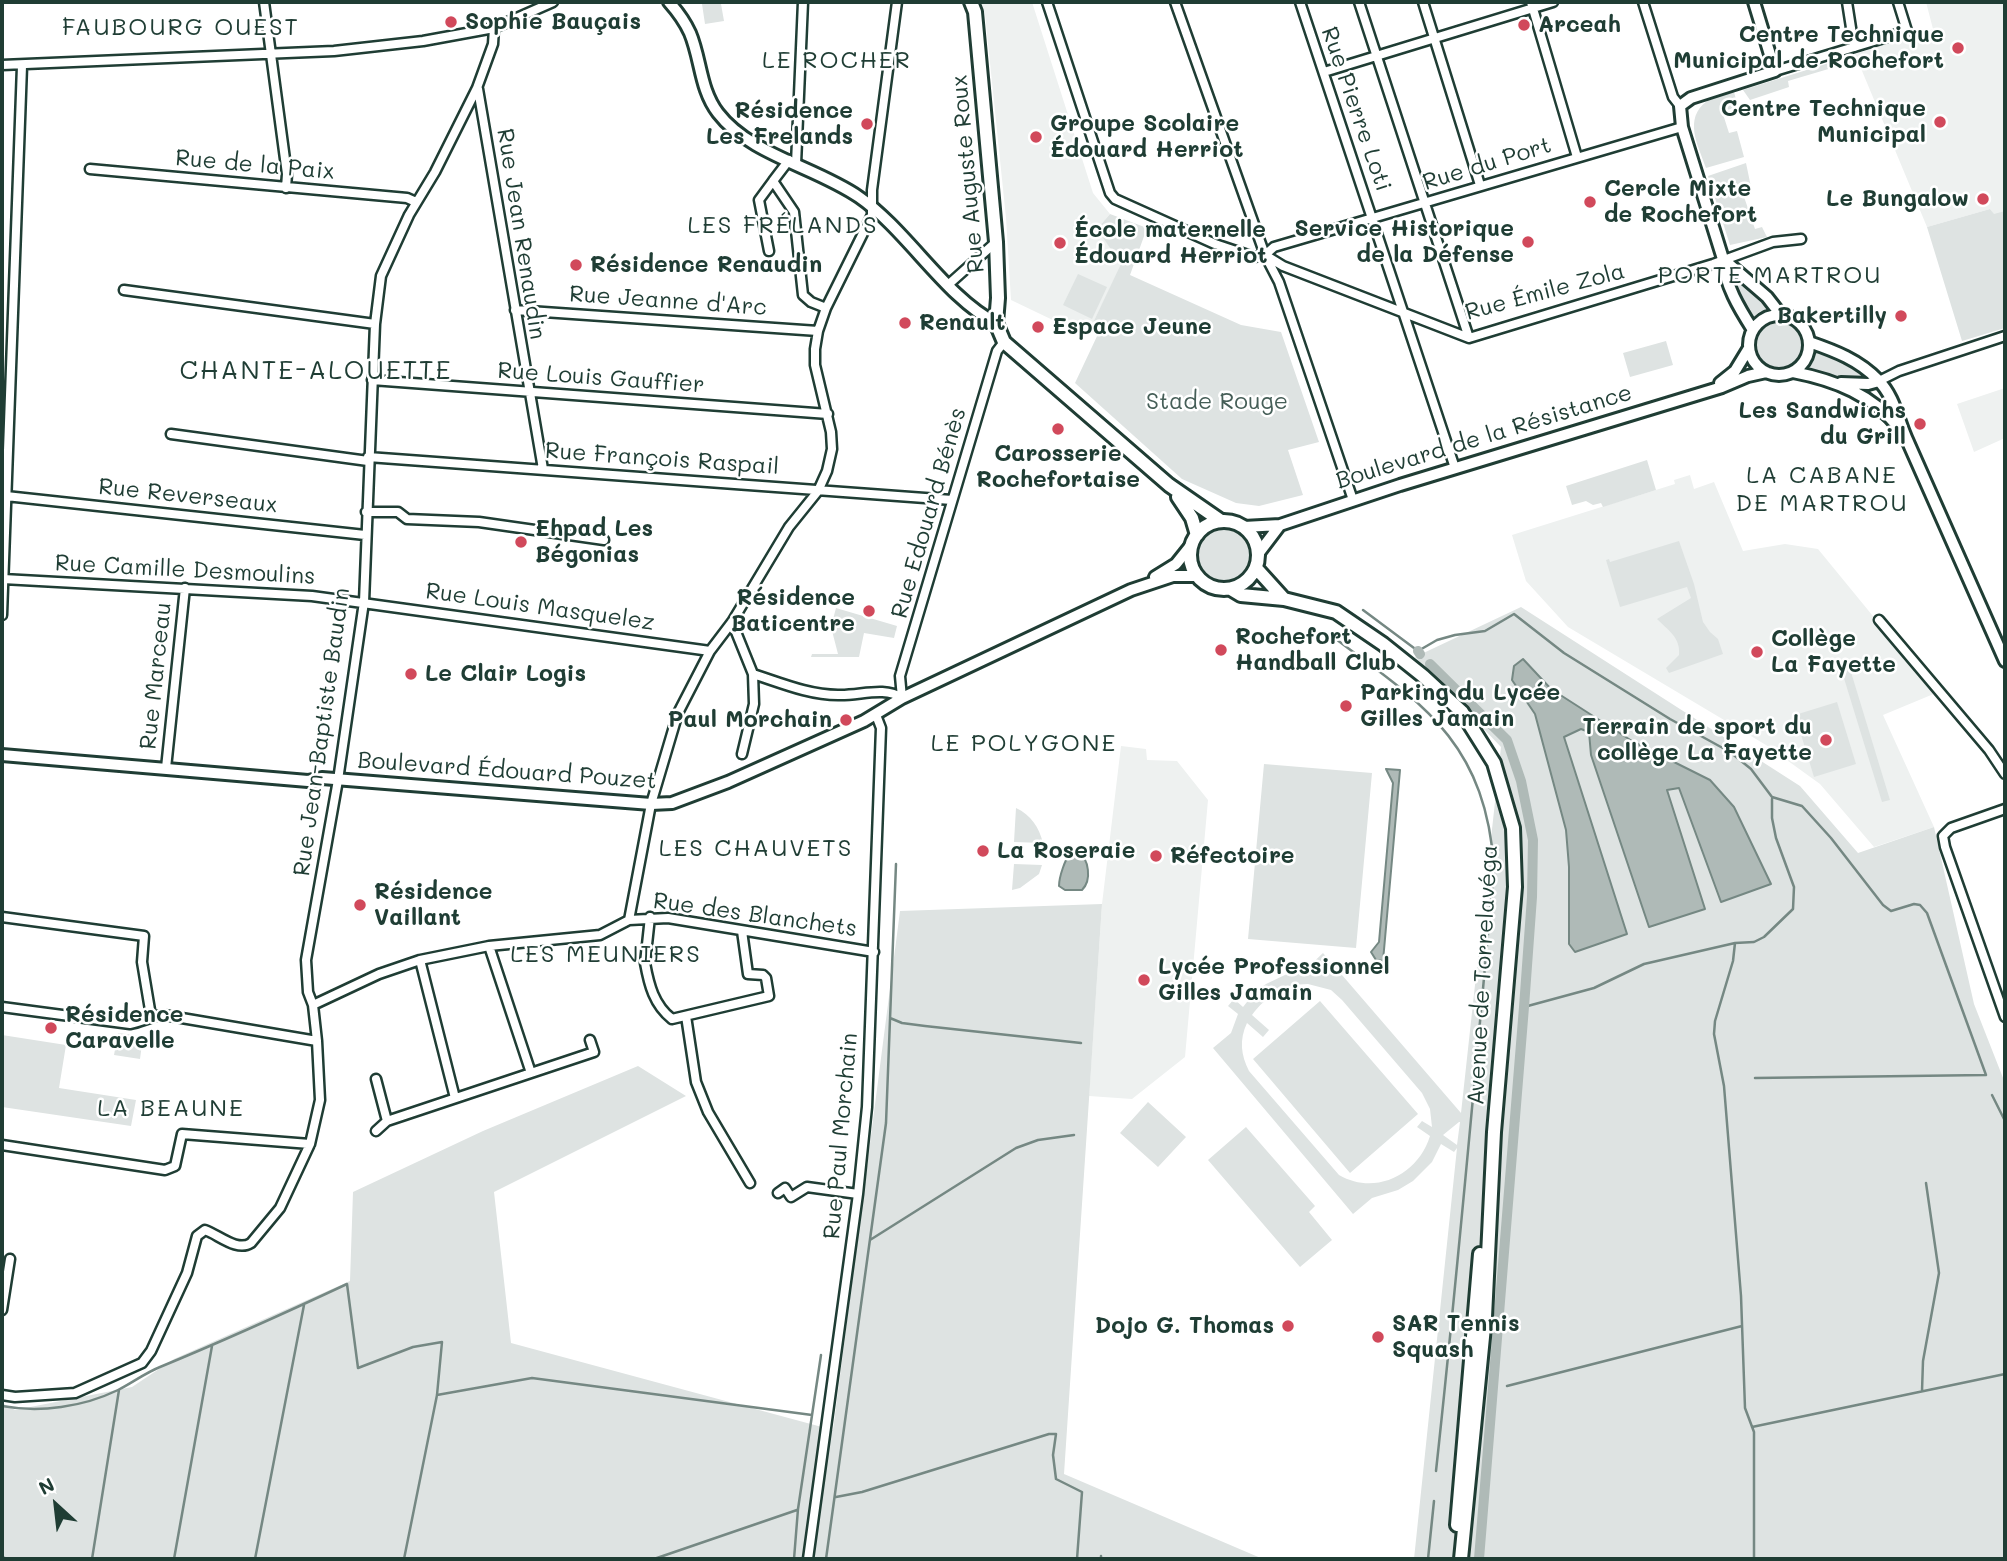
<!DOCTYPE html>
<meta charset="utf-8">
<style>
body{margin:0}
#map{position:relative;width:2007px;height:1561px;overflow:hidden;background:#fff;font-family:Mali,sans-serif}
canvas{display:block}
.frame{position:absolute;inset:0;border:4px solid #1f3d34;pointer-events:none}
.north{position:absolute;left:21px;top:1470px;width:70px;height:70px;-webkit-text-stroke:5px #fff;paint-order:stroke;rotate:333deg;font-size:19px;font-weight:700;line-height:28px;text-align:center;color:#1f3d34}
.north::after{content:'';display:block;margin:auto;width:24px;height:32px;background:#1f3d34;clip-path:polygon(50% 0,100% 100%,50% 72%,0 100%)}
</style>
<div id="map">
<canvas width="2007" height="1561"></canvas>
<div class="frame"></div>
<div class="north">N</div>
</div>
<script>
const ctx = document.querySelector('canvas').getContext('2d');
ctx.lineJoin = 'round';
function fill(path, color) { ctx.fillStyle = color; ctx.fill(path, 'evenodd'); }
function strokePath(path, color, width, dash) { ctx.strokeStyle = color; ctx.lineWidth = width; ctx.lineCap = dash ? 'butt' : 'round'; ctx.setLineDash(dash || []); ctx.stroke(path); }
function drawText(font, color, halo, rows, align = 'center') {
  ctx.font = font + ' Mali,sans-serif'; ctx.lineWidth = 5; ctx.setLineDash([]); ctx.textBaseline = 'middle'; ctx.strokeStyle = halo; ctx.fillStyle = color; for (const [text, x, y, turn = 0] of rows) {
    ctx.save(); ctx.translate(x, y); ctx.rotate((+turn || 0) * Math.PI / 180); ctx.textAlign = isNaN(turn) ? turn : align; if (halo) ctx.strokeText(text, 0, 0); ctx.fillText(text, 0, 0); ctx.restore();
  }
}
const built = new Path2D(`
 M981,2h51l61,191 17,21 -13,15 25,35 -32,65 -6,1 -2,4 -71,-34 -5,-82 -21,-204z
 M1926,2h79v209l-11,4 -4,-6 -63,18 -72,-173 78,-25z
 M2005,388v50l-31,14 -17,-48z
 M1690,475l4,14 20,-7 29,69 42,-7 33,5 118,144 -53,22 51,112 -60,20 -54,-63 -54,-39 -198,-118 -42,-46 -14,-46 163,-51 -1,-4z
 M1121,746l25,3 1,11 30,1 31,39 -23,257 -53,42 -43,-3 13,-192z`);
const green = new Path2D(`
 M704,2h24l-7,2 3,17 -19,3 -3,-20z
 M1851,56l1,6 -64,19 1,6 -39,13 -7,-10z
 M1734,92l3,11 -6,6 -9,2 7,22 8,-2 7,26 -38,11c-8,-23 -23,-49 1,-67 6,-5 19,-6 27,-9z
 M1746,163l5,24 -9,4 13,38 7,-2 5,10 -37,8 -22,-69z
 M1990,209l4,5 11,-3v117l-43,13 -35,-114z
 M1110,214l37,14 -17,47 111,50 40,7 38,110 -31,8 15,45 -44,11 -23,-3 -54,-24 -107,-96 24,-51 -9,-3 31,-65 -24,-35z
 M1727,270l43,38 -11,4 -8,7z
 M1078,274l29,13 -15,32 -29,-14z
 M1755 345a24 24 0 1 1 48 0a24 24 0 1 1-48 0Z
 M1666,341l7,24 -43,12 -7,-24z
 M1815,350l38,14 18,16 -21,-1 -42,-8 -1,-3 6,-6z
 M1647,460l9,30 -53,17 -2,-4 -8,2 -7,-4 -14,4 -6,-19z
 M1196 555a29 29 0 1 1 58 0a29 29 0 1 1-58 0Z
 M1679,541l15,43 9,38 7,10 8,7 5,15 -54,19 -3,-5 13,-13c2,-17 -11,-25 -22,-36l34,-21 -4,-11 -67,20 -14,-47 3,-1 1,3z
 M1521,607l279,179 58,67 76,-26 40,177 31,79v476h-591l43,-411 -3,4 -13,-8 -9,18 -19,19 -15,9 -26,8 -19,16 -140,-166 18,-15 7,-19 -10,-8 6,-7 9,8 12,-15 11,-8 21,-10 16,-2 20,-19 138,160 40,-366 -86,-90zM1308,984l23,6 11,10 80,93 8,16 2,18 -10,-6 -5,6 13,9c-12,39 -55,60 -91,39l-90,-104c-8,-16 -10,-31 -2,-48l16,14 6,-7 -17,-15c14,-19 33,-31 56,-31zM1459,1122h1l-3,23 -14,-10z
 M836,608l61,18 -3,12 -30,-5 -5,24h-48l1,-3h26l-7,-27z
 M1847,659l43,141 -8,2 -43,-140z
 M1837,702l19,62 -42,13 -19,-62z
 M1264,764l108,9 -16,175 -108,-9z
 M1016,808c15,7 23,19 27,35l-29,-1z
 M1014,864l28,1 -3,9 -19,14 -8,2z
 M1102,904l-38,570 199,85h-1261v-156l13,7 117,-23 42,-28 176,-78 3,-89 130,-61 155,-65 48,30 -192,96 17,151 322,87 67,-519z
 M1320,1001l98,113 -68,59 -97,-114z
 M118,1033l25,3 -3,23 -26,-4z
 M2,1035l64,10 -7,43 77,12 -5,26 -129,-19z
 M1148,1102l38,35 -28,30 -38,-34z
 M1246,1127l69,79 -6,6 23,28 -32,27 -92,-107z`);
const water = new Path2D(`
 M1523,659l28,30 81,52 78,39 24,27 37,77 -50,18 -42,-114 -12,2 38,119 -56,18 -58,-172 -2,-23 -8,-3 -17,8 63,197 -52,18 -6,-8v-77l-3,-37 -31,-116 -23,-34 2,-14z
 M1386,769l14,1 -17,191 -7,-1 -5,-8 8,-10 14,-159z
 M1078,851c11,8 14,29 4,39h-17l-6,-4c0,-9 6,-27 12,-34z`);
const stream = new Path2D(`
 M1363,610l55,41 19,-11 18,-5 30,-4 29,-17 50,39 106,66 60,33 21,17 21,28 30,9 29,32 52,67 8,6 23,-7 6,1 7,8 59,162 -231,3
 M1329,634c93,69 156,107 165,233 -18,201 -36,403 -58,604
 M1735,943l-2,18 -18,60 -1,13 10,52 17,210 4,112 9,24v127
 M1524,1007l70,-19 50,-24 91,-21 19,-1 10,-5 29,-28 1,-22 -18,-49 -4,-20v-19
 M890,1018l12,5 23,3 156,17
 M1992,1095l13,26
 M870,1240l146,-92 22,-8 36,-5
 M1507,1386l235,-60
 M1922,1391l1,-30 16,-88 -13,-90
 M437,1395l95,-17 280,37
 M2,1406c38,7 81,1 116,-16 14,-7 27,-17 42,-23 63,-26 125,-54 187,-83l11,84 55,-21 29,-5 -5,53 -33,164
 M1752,1427l253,-53
 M836,1497l26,-5 187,-58h7l-3,21 3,24 26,13 -5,67
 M2,1557l5,2
 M92,1559l27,-169
 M174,1559l38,-213
 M255,1559l49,-254
 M654,1559l143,-49
 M794,1559l4,-50 23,-154
 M826,1559l60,-436 10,-259
 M1101,1559v-3
 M1428,1559l6,-58`);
const canal = new Path2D(`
 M1418,651l2,3
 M1430,664l77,76 14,41 12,59 -1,57 -8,110 -45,552`);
const street = new Path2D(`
 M264,2l23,172 -1,14
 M1047,2l63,191 5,6 100,45 39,13 11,-2 18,11 186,72 244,-74 60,-22 28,-3
 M1175,2l90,253 14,27 74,218
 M1300,2l155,466
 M1359,2l110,336
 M1423,2l57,183
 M1531,2l46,155
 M1643,2l30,95 7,9
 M1847,2l7,45
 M2,65l332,-14 89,-10 71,-13 59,-26
 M1775,71l132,-40 -9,-29
 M1324,72l229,-70
 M478,89l65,380
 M789,160l-16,21 21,31 9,83 8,7 15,6
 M796,164l7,-162
 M90,169l317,29 9,4
 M769,251l-10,-51 14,-19
 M1265,255l9,-8 408,-120
 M949,284l47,-42
 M124,290l251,34
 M515,310l303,21
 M372,380l456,34
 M1879,381l20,-10 106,-35
 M171,434l197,27
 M368,457l584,43
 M6,496l359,39
 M366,512h32l9,7 72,3 125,18
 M3,579l309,17 398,55
 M2,615l20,-549
 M1879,620l110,130 16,24
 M732,622l21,52c28,9 56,21 85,21 22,1 46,-9 64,3
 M902,698l-2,-22 97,-325 7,-9
 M742,754l12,-50 -1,-30
 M166,768l19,-180
 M2005,809l-54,19 -8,8 2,11 60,170
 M2,917l142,19 -2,26 9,54
 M650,917l-5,46c4,22 9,42 27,56l97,-23 -3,-18 -3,-3 -15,-1 -6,-43
 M629,920l39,-2 206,34
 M489,946l42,127
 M420,960l35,138
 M313,1005l66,-31 41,-14 69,-14 111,-11 29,-15 22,-116 27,-91 32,-62 22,-29 57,-95 29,-36 9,-20 5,-22 -1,-17 -16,-67v-16l3,-18 8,-23 46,-93v-25l25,-188
 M2,1007l128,17c12,-2 21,-8 34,-9l153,26
 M686,1016l10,66 12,30 42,71
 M376,1079l11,42 207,-69 -4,-12
 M376,1131l11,-10
 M2,1145l163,25 10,-4 7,-32 128,10
 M778,1193l7,-5 6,9 16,-10 51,7
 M2,1310l8,-51
 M2,1395l13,2 60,-4 67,-30 9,-12 36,-78 10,-37 8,-6c14,5 32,22 46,13l29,-35 30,-64 10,-44 -3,-59 -4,-36 -5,-13 -2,-32 32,-180 26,-178 11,-278 6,-48 28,-61 26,-43 42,-84 16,-44 1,-16
 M808,1559l50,-365 9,-87 14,-379 -5,-13`);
const secondary = new Path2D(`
 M669,2c8,9 16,20 21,31 11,26 10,57 28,80 32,42 98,54 141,84 48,33 87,101 137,126
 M1723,259l44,38 14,18
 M1749 345a30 30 0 1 1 60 0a30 30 0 1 1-60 0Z
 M1753,330c-14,-22 -28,-45 -30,-71l-41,-132 -2,-21 11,-8 84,-27 -21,-69
 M1809,342c26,9 50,18 69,38 17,17 20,41 30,62 32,73 65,146 97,219
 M1793,372c42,8 80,23 107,57
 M1720,383l15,-12 14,-23
 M1841,383l27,1 11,-3
 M1244,527l36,-2 120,-40 322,-98 26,-11 18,-4
 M1258,554l22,-29
 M1155,577l21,-13 16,-20
 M2,755l306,26 14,-3 329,26 21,-1 56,-21 136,-61 38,-23 229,-108 42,-14h24`);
const primary = new Path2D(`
 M971,2l4,10 21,230 2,56 -2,25 8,19 165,143 52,36
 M1178,497l14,21 5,17
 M1190 555a34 34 0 1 1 68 0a34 34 0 1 1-68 0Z
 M1256,568l28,31
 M1231,589l10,6 43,4 52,13 47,32 40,32 39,36 32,51 19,65 2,59 -21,245 -9,185 -24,242
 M1457,1525l23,-271`);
const markers = [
 [451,22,7,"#d1495b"],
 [1524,25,7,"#d1495b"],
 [1958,48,7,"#d1495b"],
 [1940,122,7,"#d1495b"],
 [867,124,7,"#d1495b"],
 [1036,137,7,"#d1495b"],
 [1983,199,7,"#d1495b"],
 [1590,202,7,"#d1495b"],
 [1528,242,7,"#d1495b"],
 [1060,243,7,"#d1495b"],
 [576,265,7,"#d1495b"],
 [1901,316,7,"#d1495b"],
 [905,323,7,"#d1495b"],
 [1038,327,7,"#d1495b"],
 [1920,424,7,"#d1495b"],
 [1058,429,7,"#d1495b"],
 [521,542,7,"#d1495b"],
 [869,611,7,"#d1495b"],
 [1221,650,7,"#d1495b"],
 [1757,652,7,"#d1495b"],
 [411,674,7,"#d1495b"],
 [1346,706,7,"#d1495b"],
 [846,720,7,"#d1495b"],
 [1826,740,7,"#d1495b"],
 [983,851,7,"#d1495b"],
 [1156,856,7,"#d1495b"],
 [360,905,7,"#d1495b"],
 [1144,980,7,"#d1495b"],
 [51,1028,7,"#d1495b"],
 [1288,1326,7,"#d1495b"],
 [1378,1337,7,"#d1495b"]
];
const poiNames = [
 ["Sophie Bauçais",465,22],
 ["Arceah",1538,25],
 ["Centre Technique",1944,35,"right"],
 ["Municipal de Rochefort",1944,61,"right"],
 ["Centre Technique",1926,109,"right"],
 ["Municipal",1926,135,"right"],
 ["Résidence",853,111,"right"],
 ["Les Frelands",853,137,"right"],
 ["Groupe Scolaire",1050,124],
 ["Édouard Herriot",1050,150],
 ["Cercle Mixte",1604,189],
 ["de Rochefort",1604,215],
 ["Le Bungalow",1969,199,"right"],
 ["Service Historique",1514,229,"right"],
 ["de la Défense",1514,255,"right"],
 ["École maternelle",1074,230],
 ["Édouard Herriot",1074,256],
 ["Résidence Renaudin",590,265],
 ["Bakertilly",1887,316,"right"],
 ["Renault",919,323],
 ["Espace Jeune",1052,327],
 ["Les Sandwichs",1906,411,"right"],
 ["du Grill",1906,437,"right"],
 ["Carosserie",1058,454,"center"],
 ["Rochefortaise",1058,480,"center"],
 ["Ehpad Les",535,529],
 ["Bégonias",535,555],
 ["Résidence",855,598,"right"],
 ["Baticentre",855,624,"right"],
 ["Rochefort",1235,637],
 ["Handball Club",1235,663],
 ["Collège",1771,639],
 ["La Fayette",1771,665],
 ["Le Clair Logis",425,674],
 ["Parking du Lycée",1360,693],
 ["Gilles Jamain",1360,719],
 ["Paul Morchain",832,720,"right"],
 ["Terrain de sport du",1812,727,"right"],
 ["collège La Fayette",1812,753,"right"],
 ["La Roseraie",997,851],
 ["Réfectoire",1170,856],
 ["Résidence",374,892],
 ["Vaillant",374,918],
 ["Lycée Professionnel",1158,967],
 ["Gilles Jamain",1158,993],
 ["Résidence",65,1015],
 ["Caravelle",65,1041],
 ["SAR Tennis",1392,1324],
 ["Squash",1392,1350],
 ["Dojo G. Thomas",1274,1326,"right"]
];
const streetNames = [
 ["Rue Pierre Loti",1356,109,71],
 ["Rue du Port",1487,164,-17],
 ["Rue de la Paix",255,165,5],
 ["Rue Auguste Roux",968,174,-95],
 ["Rue Jean Renaudin",521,234,81],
 ["Rue Émile Zola",1545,292,-15],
 ["Rue Jeanne d'Arc",668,301,4],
 ["Rue Louis Gauffier",601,378,4],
 ["Boulevard de la Résistance",1484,437,-17],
 ["Rue François Raspail",662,459,4],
 ["Rue Reverseaux",188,496,6],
 ["Rue Edouard Bénès",929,513,-74],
 ["Rue Camille Desmoulins",185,570,3],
 ["Rue Louis Masquelez",540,607,8],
 ["Rue Marceau",156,676,-84],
 ["Rue Jean-Baptiste Baudin",322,732,-82],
 ["Boulevard Édouard Pouzet",507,771,4],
 ["Rue des Blanchets",755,915,8],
 ["Avenue de Torrelavéga",1483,975,-87],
 ["Rue Paul Morchain",841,1136,-85]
];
const parkNames = [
 ["Stade Rouge",1217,402]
];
const neighbourhoodNames = [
 ["FAUBOURG OUEST",181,28],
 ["LE ROCHER",837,61],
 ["LES FRÉLANDS",783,226],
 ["PORTE MARTROU",1770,276],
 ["LA CABANE",1822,476],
 ["DE MARTROU",1822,504],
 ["LE POLYGONE",1024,744],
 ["LES CHAUVETS",756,849],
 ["LES MEUNIERS",606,955],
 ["LA BEAUNE",171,1109]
];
const quarterNames = [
 ["CHANTE-ALOUETTE",316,371]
];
fill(built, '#eef1f0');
fill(green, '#dee3e2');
fill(water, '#afbab7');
strokePath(water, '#758883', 2);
strokePath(stream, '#758883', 2.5);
strokePath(canal, '#afbab7', 10);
strokePath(street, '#1f3d34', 13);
strokePath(secondary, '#1f3d34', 16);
strokePath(primary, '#1f3d34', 18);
strokePath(street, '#fff', 8);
strokePath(secondary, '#fff', 10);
strokePath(primary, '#fff', 12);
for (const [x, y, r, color] of markers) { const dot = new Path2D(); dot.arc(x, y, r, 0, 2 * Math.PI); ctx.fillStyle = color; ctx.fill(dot); strokePath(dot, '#fff', 2.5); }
drawText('bold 23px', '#1f3d34', '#fff', poiNames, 'left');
drawText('23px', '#1f3d34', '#fff', streetNames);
drawText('23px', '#455e57', '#fff', parkNames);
ctx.letterSpacing = '2px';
drawText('24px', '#1f3d34', '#fff', neighbourhoodNames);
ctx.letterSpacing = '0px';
ctx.letterSpacing = '2px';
drawText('26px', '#1f3d34', '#fff', quarterNames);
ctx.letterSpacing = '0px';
</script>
